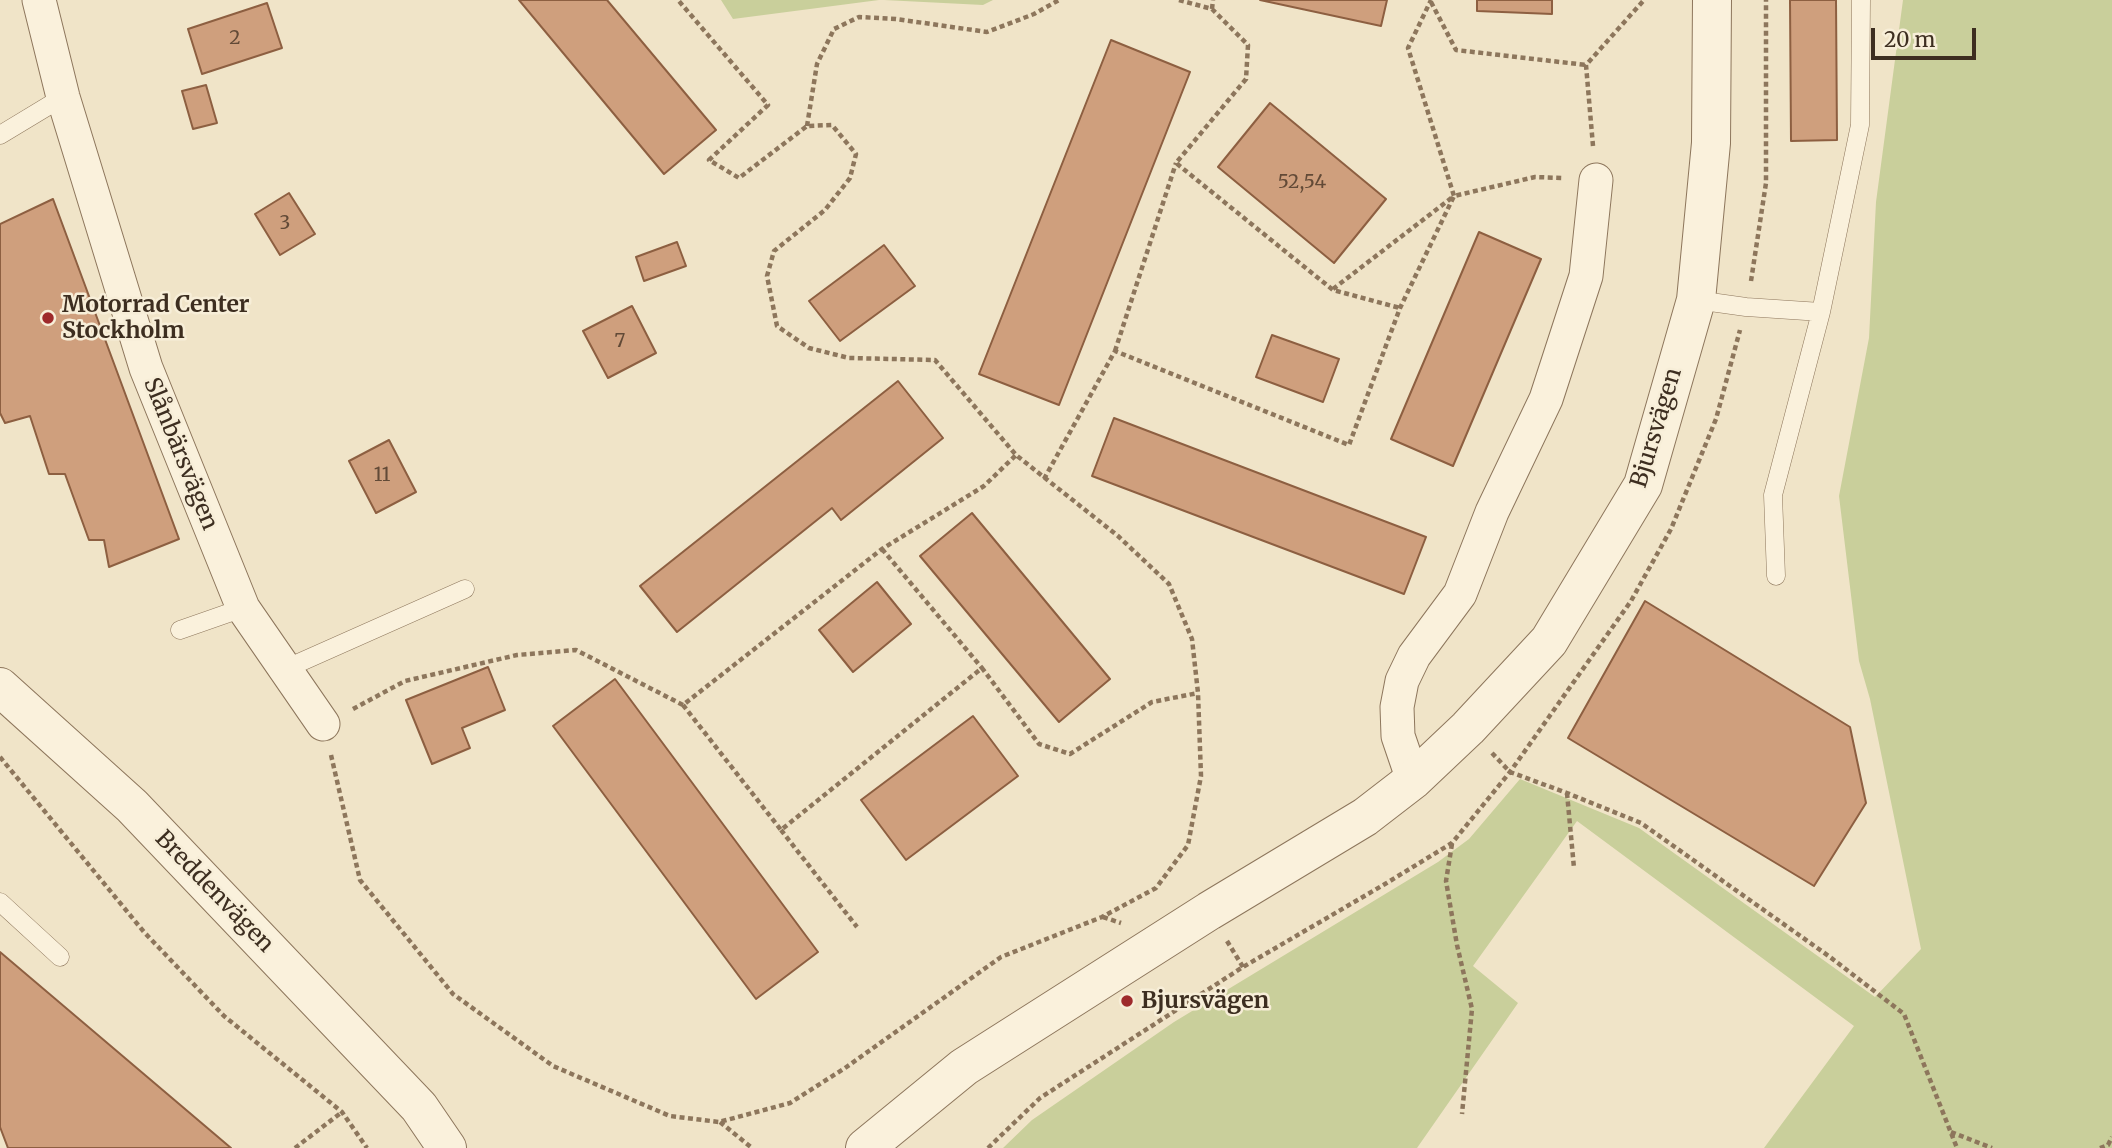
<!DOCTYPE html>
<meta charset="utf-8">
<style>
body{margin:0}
#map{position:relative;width:2112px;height:1148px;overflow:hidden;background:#f0e4c8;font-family:Merriweather,serif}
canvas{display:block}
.scale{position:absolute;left:1871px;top:28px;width:105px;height:32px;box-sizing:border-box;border:4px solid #3d2e20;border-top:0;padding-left:9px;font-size:21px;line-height:24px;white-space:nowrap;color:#3d2e20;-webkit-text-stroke:5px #f7eed8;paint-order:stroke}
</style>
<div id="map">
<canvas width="2112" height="1148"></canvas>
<div class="scale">20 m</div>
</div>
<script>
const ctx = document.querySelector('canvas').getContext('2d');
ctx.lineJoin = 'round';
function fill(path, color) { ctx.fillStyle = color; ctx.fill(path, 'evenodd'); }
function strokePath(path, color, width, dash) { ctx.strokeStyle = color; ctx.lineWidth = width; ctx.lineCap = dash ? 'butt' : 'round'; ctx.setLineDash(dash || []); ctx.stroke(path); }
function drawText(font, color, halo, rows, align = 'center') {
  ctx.font = font + ' Merriweather,serif'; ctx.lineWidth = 5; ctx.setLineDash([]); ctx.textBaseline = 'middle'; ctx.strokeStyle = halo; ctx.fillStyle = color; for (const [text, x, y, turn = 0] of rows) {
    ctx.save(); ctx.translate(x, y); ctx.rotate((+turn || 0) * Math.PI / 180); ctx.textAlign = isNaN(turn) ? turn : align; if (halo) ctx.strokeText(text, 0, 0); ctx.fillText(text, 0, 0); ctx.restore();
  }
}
const green = new Path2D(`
 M721,0h158l-146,19z
 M884,0h109l-10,5z
 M1903,0h209v1148h-348l90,-122 -277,-205 -104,145 45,37 -101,145h-414l29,-28 142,-98 264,-160 31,-23 51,-60 119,49 236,169 46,-48 -51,-250 -11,-38 -20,-165 30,-158 7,-136z`);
const building = new Path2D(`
 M519,0h88l109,130 -52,44z
 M1260,0h127l-6,26z
 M1477,0h75v14l-75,-3z
 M1790,0h46l1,140 -46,1z
 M267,3l15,45 -80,26 -14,-45z
 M1111,40l79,32 -131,333 -80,-31z
 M206,85l11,38 -24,6 -11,-38z
 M1270,103l116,96 -52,64 -116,-96z
 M289,193l26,41 -35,21 -25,-41z
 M53,199l126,340 -70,28 -5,-27h-15l-24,-66h-16l-19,-58 -25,7 -5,-10v-189z
 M1479,232l62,27 -88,207 -62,-27z
 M677,242l9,24 -42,15 -8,-24z
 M884,245l31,41 -75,55 -31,-40z
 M632,306l24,47 -48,25 -25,-47z
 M1272,335l67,24 -16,43 -67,-25z
 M898,381l45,57 -102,82 -9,-12 -155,124 -37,-46z
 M1114,418l312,119 -22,57 -312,-118z
 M389,440l27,52 -40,21 -27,-52z
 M972,513l138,166 -51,43 -139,-166z
 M877,582l34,42 -58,48 -34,-42z
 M1645,601l205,126 16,76 -52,83 -246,-148z
 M488,667l17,43 -43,18 8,20 -38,16 -26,-64z
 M615,679l203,273 -62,47 -203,-273z
 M973,716l45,60 -112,84 -45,-60z
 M0,952l231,196h-223l-8,-21z`);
const path = new Path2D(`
 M1179,0l33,9 36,36 -2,34 -70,84 157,127 67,18
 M1431,2l25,48 130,15
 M1212,9l1,-9
 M807,126l10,-62 17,-35 25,-12 37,2 91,13 47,-18 25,-14
 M1593,146l-7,-81 58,-65
 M1751,281l15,-98v-183
 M1333,289l121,-93 -46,-148 23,-48
 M1115,351l61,-188
 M1044,479l71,-128 234,94 51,-137 54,-112 81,-19 28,1
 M882,549l100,119
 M683,705l98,125 201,-162 57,76 31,10 82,-52 46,-9
 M353,709l52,-28 112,-26 59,-5 107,55 199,-156 102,-63 32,-31
 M1492,753l18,19 57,21 74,30 189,134 74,57 53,134
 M331,755l29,125 93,114 100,72 117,50 49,6 71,-19 55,-35 156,-111 101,-40 54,-29 32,-43 13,-69 -3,-83 -6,-54 -23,-55 -51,-48 -102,-81 -81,-95 -86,-2 -40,-10 -32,-22 -10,-50 7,-25 51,-41 25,-32 6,-24 -24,-29 -25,1 -68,52 -30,-18 59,-55 -90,-105
 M0,757l144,175 80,84 118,96 25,36
 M1567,793l7,75
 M781,830l76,97
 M1452,844l-6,37 11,64 15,64 -10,105
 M1103,917l18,6
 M1227,941l16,26
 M720,1122l32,26
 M1951,1132l41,16
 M295,1148l47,-36
 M988,1148l52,-50 203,-131 142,-83 67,-41 58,-71 121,-171 40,-72 45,-110 24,-89
 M2100,1148l8,-3 4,-8`);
const service = new Path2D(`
 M0,135l63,-38
 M1696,300l50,7 75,5 39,-187 1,-125
 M1776,576l-3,-81 48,-183
 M180,630l63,-22
 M285,669l180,-80
 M0,902l60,55`);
const minor = new Path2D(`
 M39,0l24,97 83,271 97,240 80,116
 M1413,780l-15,-44 -1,-29 5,-26 12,-25 46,-62 32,-82 54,-113 40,-123 10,-96`);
const tertiary = new Path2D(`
 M0,687l132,119 287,301 28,41
 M865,1148l99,-81 245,-156 156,-94 48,-37 55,-52 81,-87 94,-156 53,-185 15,-157 1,-143`);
const markers = [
 [48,318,7,"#9e2a2b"],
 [1127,1001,7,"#9e2a2b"]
];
const numberNames = [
 ["2",235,39],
 ["52,54",1302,183],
 ["3",285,224],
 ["7",620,342],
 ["11",382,476]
];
const poiNames = [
 ["Motorrad Center",62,305],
 ["Stockholm",62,331],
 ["Bjursvägen",1141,1001]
];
const streetNames = [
 ["Bjursvägen",1657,428,-73],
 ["Slånbärsvägen",180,454,68],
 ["Breddenvägen",214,892,46]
];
fill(green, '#c9cf9b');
fill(building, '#cf9f7d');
strokePath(building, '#8d5f41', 2);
strokePath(service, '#8d765c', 19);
strokePath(minor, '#8d765c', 35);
strokePath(tertiary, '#8d765c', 40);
strokePath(path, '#8d765c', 4.5, [5, 3.5]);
strokePath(service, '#faf1dc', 18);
strokePath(minor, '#faf1dc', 33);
strokePath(tertiary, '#faf1dc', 38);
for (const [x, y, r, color] of markers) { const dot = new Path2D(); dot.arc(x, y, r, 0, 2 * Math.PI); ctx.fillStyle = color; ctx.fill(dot); strokePath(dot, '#f7eed8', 2.5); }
drawText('19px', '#624a37', null, numberNames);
drawText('bold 23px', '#3d2e20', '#f7eed8', poiNames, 'left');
drawText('23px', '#3d2e20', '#f7eed8', streetNames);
</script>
